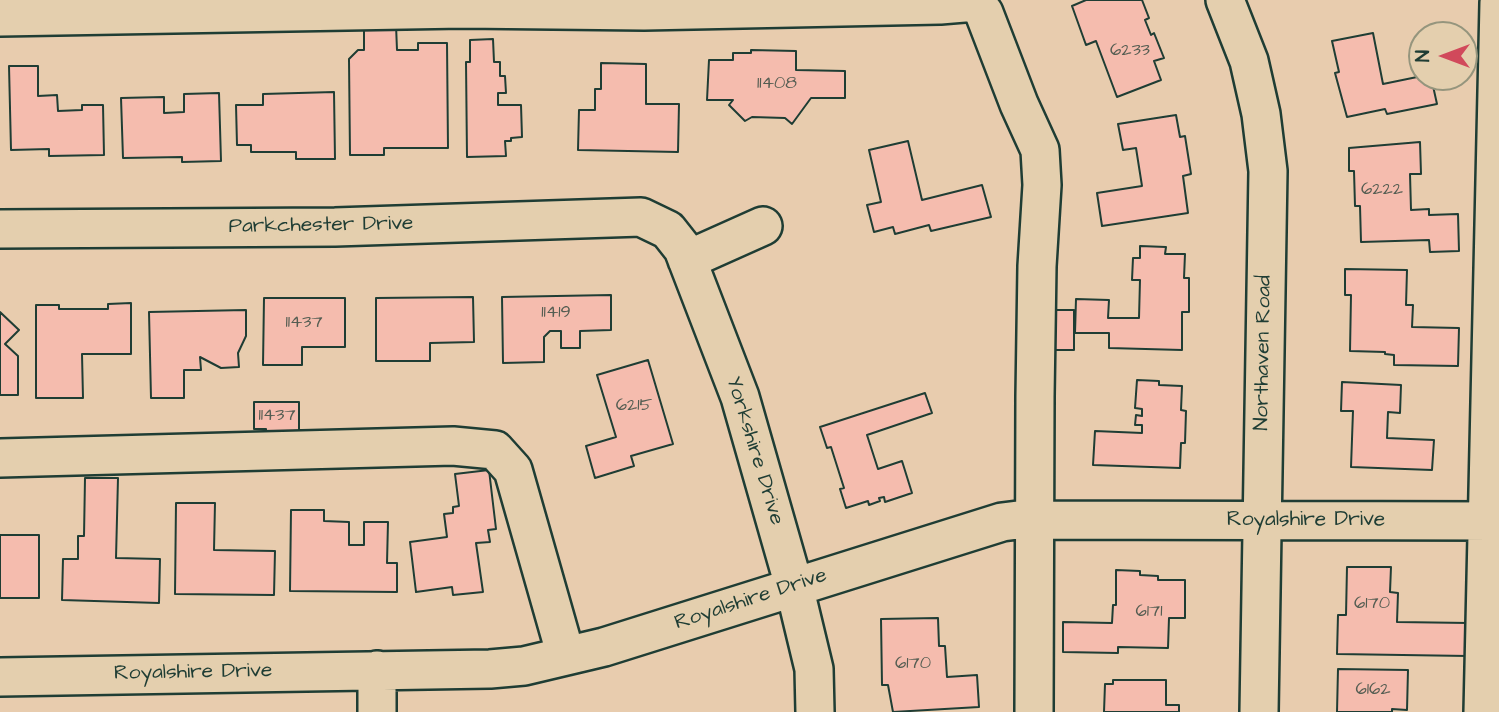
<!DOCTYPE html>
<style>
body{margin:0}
#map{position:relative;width:1499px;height:712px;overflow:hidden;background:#e8ccae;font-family:"Architects Daughter",sans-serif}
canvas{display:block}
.north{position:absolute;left:1408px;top:21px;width:70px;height:70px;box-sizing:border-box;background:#e4cfae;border:2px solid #95957d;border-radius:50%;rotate:270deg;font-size:19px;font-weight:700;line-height:28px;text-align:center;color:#1f3d34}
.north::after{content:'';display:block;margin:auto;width:24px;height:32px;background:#d1495b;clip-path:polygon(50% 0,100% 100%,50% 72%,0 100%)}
</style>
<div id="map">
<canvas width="1499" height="712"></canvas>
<div class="north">N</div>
</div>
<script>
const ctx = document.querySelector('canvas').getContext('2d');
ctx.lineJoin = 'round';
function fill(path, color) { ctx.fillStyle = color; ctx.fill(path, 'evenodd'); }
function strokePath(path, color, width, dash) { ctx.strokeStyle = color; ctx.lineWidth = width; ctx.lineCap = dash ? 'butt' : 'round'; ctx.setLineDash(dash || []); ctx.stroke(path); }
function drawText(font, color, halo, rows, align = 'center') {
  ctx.font = font + ' "Architects Daughter",sans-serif'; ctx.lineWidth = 5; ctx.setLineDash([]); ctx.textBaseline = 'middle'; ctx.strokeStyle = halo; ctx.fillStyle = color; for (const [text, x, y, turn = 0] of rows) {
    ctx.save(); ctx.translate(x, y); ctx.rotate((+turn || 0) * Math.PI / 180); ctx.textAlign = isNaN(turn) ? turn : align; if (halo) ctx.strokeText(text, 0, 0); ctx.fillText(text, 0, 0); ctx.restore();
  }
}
const building = new Path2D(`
 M1086,0h56l7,18 -4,2 6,15 3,-2 10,25 -10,3 7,19 -44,17 -21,-56 -10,4 -14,-39z
 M364,25h32l1,25h21v-7h29l1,105h-64v7h-34l-1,-96 9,-9h6z
 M1373,33l10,51 39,-8 9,1 6,27 -50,10 -2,-5 -38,8 -12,-44 4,-1 -7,-31z
 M493,39l1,23h6v14h5l1,17h-8v12h23l1,32 -11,1v3h-6l1,15 -39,1 -1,-95h4v-22z
 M751,50l45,1v19l49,1v27h-34l-19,26 -7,-6 -33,-1 -7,4 -16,-16 4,-5h-26l2,-40h24v-7h18z
 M601,63l45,1v40h33l-1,48 -100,-2 1,-40h16v-21h6z
 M9,66h29v30l19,-1 1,16 24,-1v-5h21l1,50 -55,1v-7l-38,1z
 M334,92l1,67h-39v-7h-45v-7h-14l-1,-40h27v-11z
 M219,93l2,68 -39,1v-5l-59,1 -2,-60 43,-1v16l20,-1v-18z
 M1176,115l4,22 5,-1 6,38 -8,2 5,37 -86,13 -5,-33 45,-7 -6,-38 -13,2 -5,-26z
 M908,141l14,59 60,-15 9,32 -60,14 -2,-6 -34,9 -2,-7 -19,5 -7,-27 14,-3 -12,-52z
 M1420,142l1,32h-11l1,36 18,-1v6l29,-1 1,37 -29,1 -1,-12 -68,2 -1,-36h-5l-1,-35h-5v-23z
 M1140,246l26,1 -1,7h20l-1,24h5v34h-7v38l-73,-2v-15h-34l1,-34 33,1 -1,18h31l1,-38h-8l1,-22h7z
 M1345,269l62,1 -1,35h7l-1,22 47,1 -1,38 -64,-1v-10l-9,-1v-2l-35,-1 1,-56h-6z
 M611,295v35l-31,1v17h-19v-17h-11l-6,6v25l-41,1 -1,-66z
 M473,297l1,45 -44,1v18h-54v-63z
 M264,298h81v49h-43v18h-39z
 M131,303v51h-49l1,44h-47v-93h23v4h49v-5z
 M246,310v26l-8,17 1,14 -18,1 -21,-11 1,13h-17v28h-33l-2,-86z
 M1046,310h28v40h-28z
 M0,312l19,18 -14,14 13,12v39h-18z
 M648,360l25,84 -42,12 3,10 -39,12 -9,-32 30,-9 -19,-62z
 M1137,380l22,1v4l23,1 -1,24 5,1 -1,32h-4l-1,25 -87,-3 2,-34 47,2v-8h-7l1,-10 6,1v-7l-7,-1z
 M1342,382l59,3 -1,28 -12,-1 -1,26 47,2 -2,30 -81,-3 2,-56h-12z
 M925,393l7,20 -65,22 11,34 24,-8 10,32 -27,9 -1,-5 -5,1 1,3 -11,4 -1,-4 -22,7 -6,-19 4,-1 -13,-41 -4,1 -7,-21z
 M254,402h45v39l-33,1v-13h-12z
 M489,470l7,59 -8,1 2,12 -14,1 7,49 -30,3 -1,-8 -36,5 -6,-50 37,-5 -3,-23 9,-1v-6l6,-1 -4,-32z
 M85,478h33l-2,80 44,1 -1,44 -97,-3 1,-41h15v-23h6z
 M176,503h39l-1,47 61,1 -1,44 -99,-1z
 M291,510h33v11l25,1v23h15v-23h24l-1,41h10v29l-107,-1z
 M0,535h39v63h-39z
 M1347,567h44l-1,25 8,1 -1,29 72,1 -1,33 -131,-2 1,-39h8z
 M1116,570l24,1v4l18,1v4h27v38h-16l-1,30 -50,-1v6l-55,-1v-30l49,1 1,-18h3z
 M938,618l1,28h6l2,31 30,-2 2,32 -86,5 -5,-27h-6l-1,-66z
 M1338,669l70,1 -1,40 -15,-1v3h-55z
 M1113,680h53v25h13v7h-75l1,-28h8z`);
const minor = new Path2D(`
 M1225,0l24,61 12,53 7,57 -9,541
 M0,17l463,-8 181,2 296,-6 36,-3 8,11 35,91 21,46 2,35 -5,81 -2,130 -1,316
 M0,229l335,-2 306,-10 27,13 15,19 57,148 54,189 20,83 1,43
 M687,260l76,-34
 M0,458l453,-12 42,4 18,20 53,186
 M377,670v42
 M0,677l490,-8 34,-3 80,-19 398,-125 16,-2 481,1
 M1483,712l16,-709`);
const numberNames = [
 ["6233",1130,51],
 ["11408",777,84],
 ["6222",1382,190],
 ["11419",556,313],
 ["11437",304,323],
 ["6215",634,406],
 ["11437",277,416],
 ["6170",1372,604],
 ["6171",1149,612],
 ["6170",913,664],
 ["6162",1373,690]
];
const streetNames = [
 ["Parkchester Drive",321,226,-1],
 ["Northaven Road",1264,353,-89],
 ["Yorkshire Drive",754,451,73],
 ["Royalshire Drive",1306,521],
 ["Royalshire Drive",751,600,-18],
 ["Royalshire Drive",193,673,-1]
];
fill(building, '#f5bcae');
strokePath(building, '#1f3d34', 2);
strokePath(minor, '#1f3d34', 42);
strokePath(minor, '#e4cfae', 37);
drawText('18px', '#545d52', null, numberNames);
drawText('21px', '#1f3d34', '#e4cfae', streetNames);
</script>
